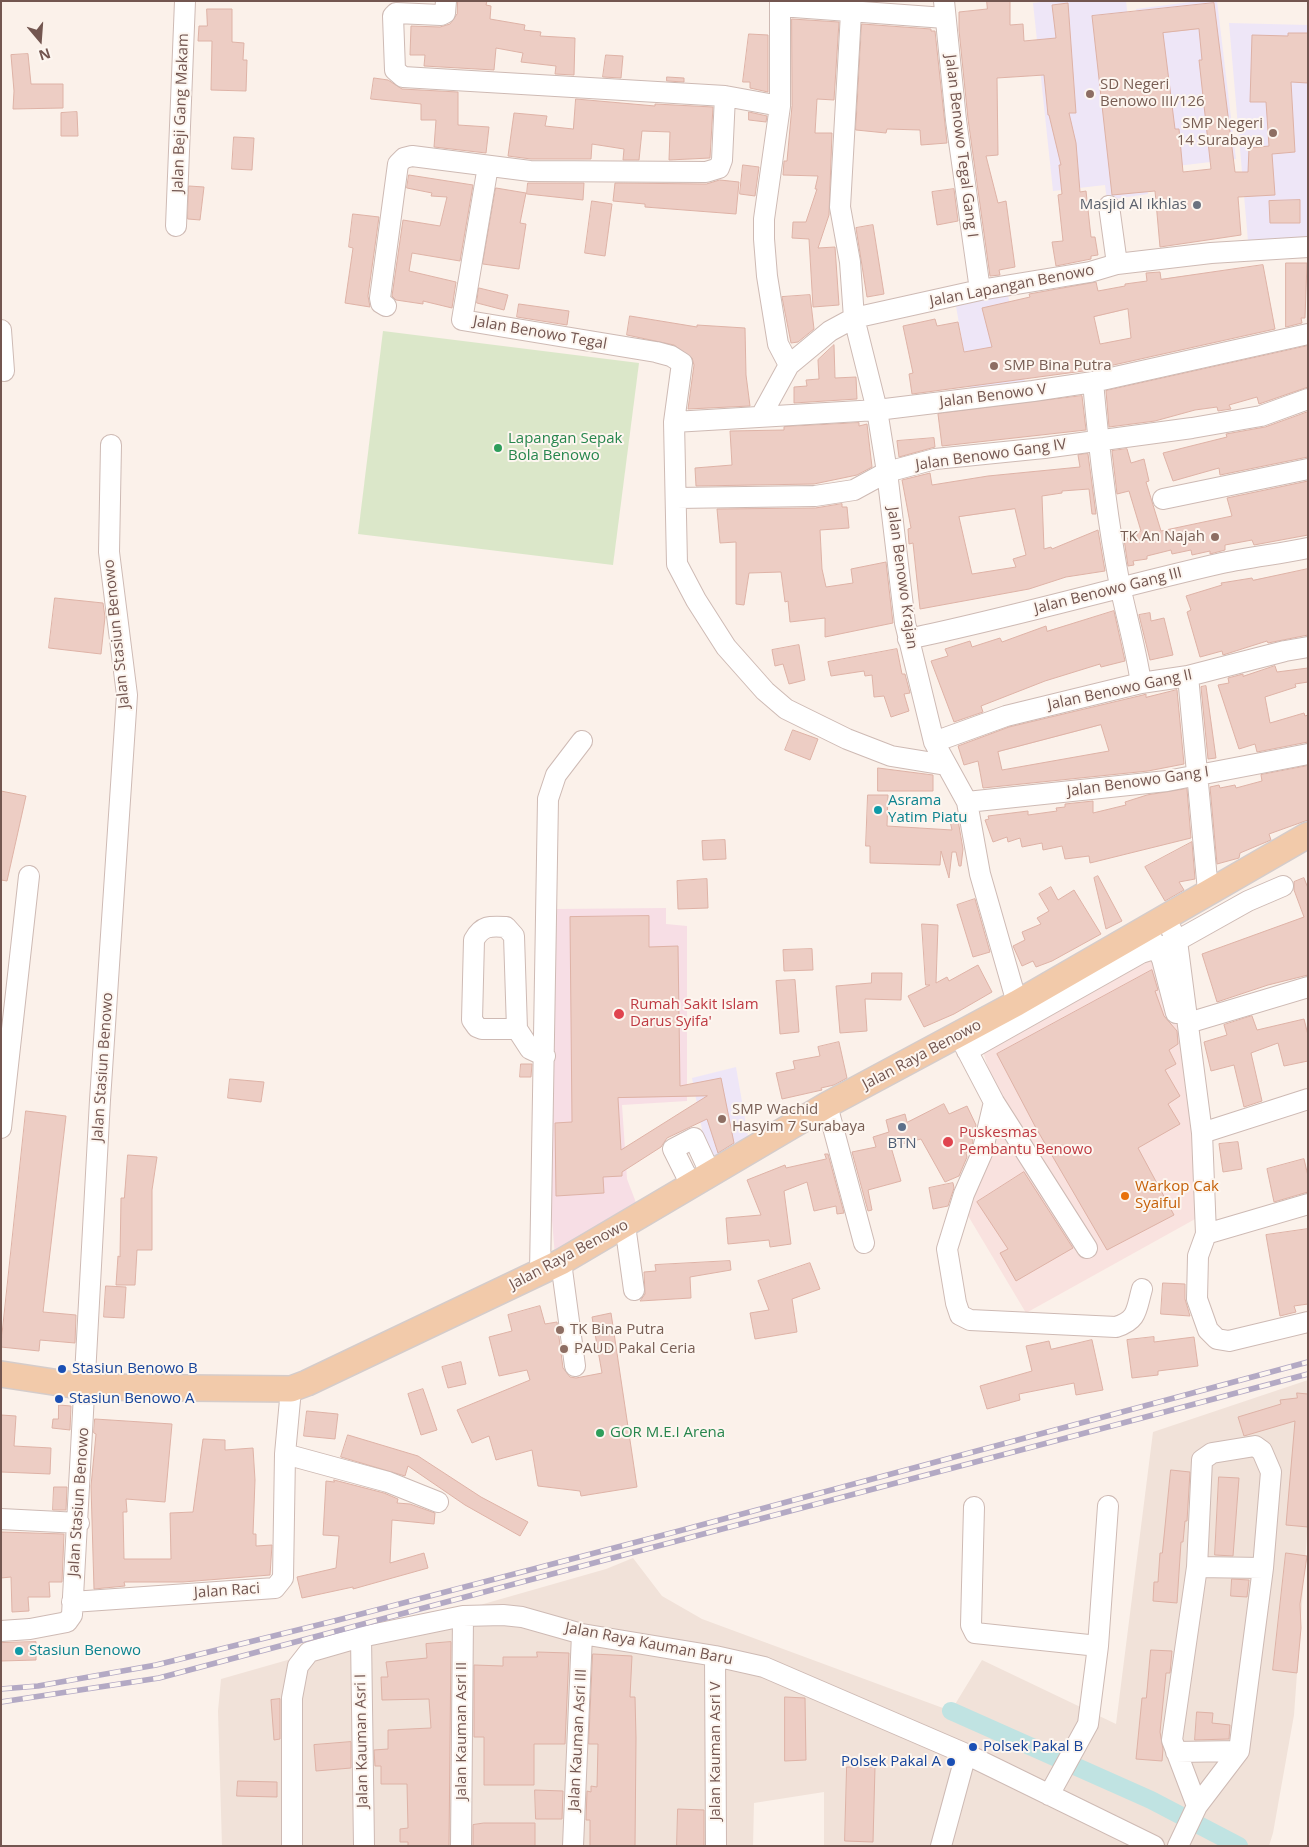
<!DOCTYPE html>
<style>
body{margin:0}
#map{position:relative;width:1309px;height:1847px;overflow:hidden;background:#fbf1ea;font-family:"Open Sans",sans-serif}
canvas{display:block}
.frame{position:absolute;inset:0;border:2px solid #735650;pointer-events:none}
.north{position:absolute;left:15px;top:15px;width:50px;height:50px;-webkit-text-stroke:4px #fdf6f0;paint-order:stroke;rotate:162deg;font-size:14px;font-weight:700;line-height:20px;text-align:center;color:#735650}
.north::after{content:'';display:block;margin:auto;width:18px;height:22px;background:#735650;clip-path:polygon(50% 0,100% 100%,50% 72%,0 100%)}
</style>
<div id="map">
<canvas width="1309" height="1847"></canvas>
<div class="frame"></div>
<div class="north">N</div>
</div>
<script>
const ctx = document.querySelector('canvas').getContext('2d');
ctx.lineJoin = 'round';
function fill(path, color) { ctx.fillStyle = color; ctx.fill(path, 'evenodd'); }
function strokePath(path, color, width, dash) { ctx.strokeStyle = color; ctx.lineWidth = width; ctx.lineCap = dash ? 'butt' : 'round'; ctx.setLineDash(dash || []); ctx.stroke(path); }
function drawText(font, color, halo, rows, align = 'center') {
  ctx.font = font + ' "Open Sans",sans-serif'; ctx.lineWidth = 4; ctx.setLineDash([]); ctx.textBaseline = 'middle'; ctx.strokeStyle = halo; ctx.fillStyle = color; for (const [text, x, y, turn = 0] of rows) {
    ctx.save(); ctx.translate(x, y); ctx.rotate((+turn || 0) * Math.PI / 180); ctx.textAlign = isNaN(turn) ? turn : align; if (halo) ctx.strokeText(text, 0, 0); ctx.fillText(text, 0, 0); ctx.restore();
  }
}
const residential = new Path2D(`
 M1308,1380v140l-14,195 -21,118 -4,13h-445v-54l-70,11 -1,43h-531l-4,-135 3,-32 385,-110 27,-11 29,38 40,23 249,92 31,-51 134,64 37,-292z`);
const commercial = new Path2D(`
 M1164,945l25,125 8,148 -171,95 -59,-99 30,-115 -14,-48z`);
const education = new Path2D(`
 M1049,1h77l22,193 -41,6 -2,-15 -52,6 -20,-188z
 M1198,1h19l19,158 -76,9 -10,-41 -14,-118z
 M1229,23l79,2v215l-60,1z
 M1008,295l18,92 -55,7 -15,-88z
 M736,1067l13,75 -41,18 -16,-82z`);
const medical = new Path2D(`
 M666,908v16l21,2v175l-65,4 5,74 13,34 -85,43 -8,-95 7,-252z`);
const green = new Path2D(`
 M383,331l256,32 -26,202 -255,-31z`);
const canal = new Path2D(`
 M951,1711l200,89 88,46`);
const building = new Path2D(`
 M458,1h29l-1,4 5,1 -1,13 35,6 -1,5 17,2 -1,4 35,2 -1,37 -19,-1 1,-8 -35,-4 2,-9 -27,-5 -2,22 -70,-4 1,-11h-15l1,-29 29,1 10,-3 7,-10z
 M987,1h23v24l13,-1 1,17 32,-3 -4,-33 16,-2 8,110h-7l7,30 4,49 6,-1 5,46h4l3,18 -7,1v3l-35,7 -4,-24 11,-1 -5,-46 4,-1 -3,-29h2l-12,-50h-1l-4,-40 -47,3 1,77 -12,1 12,47 8,-2 9,66 -16,3 1,5 -10,1 -22,-157 -9,-89v-18l28,-3z
 M1214,3l21,169h13l1,-24 20,-2 -3,-44h-16l2,-67 36,1v-3h20v50l-17,-1 4,70 -23,2 3,41 -37,2 3,38 -81,12 -5,-56 -43,4 -20,-179zM1199,29l3,31h-3l12,109 -28,3 -4,-43h-4l-12,-96z
 M207,9h25v33l12,1 -1,17h4l-1,31 -35,-1 1,-49h-14l1,-15h8z
 M792,19l47,3 -5,78 -17,-1 -2,34h17l-3,82 -11,33 17,-1 4,58 -26,2 -4,-68 -17,-1 1,-16h13l11,-33h-2l3,-13 -35,-1 1,-14h3l5,-55z
 M862,24l69,5v2h4l12,112 -26,2 -1,-15 -33,-1 -1,4 -30,-3z
 M749,34l19,1v57l-18,-4v-6h-7z
 M28,54l3,30h32v24l-50,1 1,-18 -3,-36z
 M606,55l17,1 -2,22 -18,-1z
 M667,77l17,1v4l-17,-1z
 M374,78l14,2 14,9 56,3v33l31,2 -3,26 -52,-6 2,-27h-15v-16l-50,-5z
 M576,99l79,7v-2l58,3 -3,51 -41,2 1,-28 -28,-1 -3,29h-16l1,-11 -32,-5 -1,15h-60l-23,-3 6,-43 33,3 -2,10 28,3z
 M77,112l1,24h-17v-23z
 M749,112l18,4 -1,6 -17,-2z
 M234,137l20,1 -2,32 -20,-1z
 M743,165l16,2 -4,29 -15,-2z
 M409,175l64,10 -13,76 -48,-8 -3,18 47,11 -4,26 -29,-7v3l-27,-4 -4,-4 11,-76 37,6 7,-29 -16,-1 1,-3 -25,-5z
 M720,180l19,2 -3,32 -91,-7v-3l-32,-3 2,-18 91,1z
 M528,183h56l-1,17 -56,-6z
 M189,186l15,1 -4,33 -12,-1z
 M496,188l30,5 -6,30 6,1 -7,45 -36,-5z
 M954,189l4,32 -21,4 -5,-33z
 M1300,200v23h-30l-1,-22z
 M592,201l20,3 -7,52 -20,-3z
 M353,214l26,3 -11,79 2,11 -25,-4 8,-55 -4,-1z
 M873,225l11,69 -17,3 -11,-69z
 M1286,263h21l-2,55h-4l1,5 -16,4z
 M1263,265l12,64 -184,41 -179,24 -3,-20 4,-1 -10,-47 32,-7 2,7 21,-4 6,30 28,-5 -10,-39 48,-11 -1,-3 67,-12 2,9 27,-5v-2l22,-3 -1,-8 14,-1 1,7zM1128,309l3,29 -31,6 -6,-27z
 M479,288l29,7 -4,15 -27,-7z
 M810,295l4,34 -16,13 -7,1 -9,-46z
 M519,304l50,7 -2,14 -50,-8z
 M630,316l67,11v-2l48,3 1,47 4,31 -62,3 6,-44 -2,-7 -18,-13 -47,-10z
 M834,345l1,33 21,-1 1,22 -63,4v-16l13,-1 -1,-6 13,-1 -1,-19z
 M1308,346v41l-49,17 -2,-7 -28,8 2,4 -13,2 -1,-4 -22,3 -40,11 -46,6 -3,-36z
 M1082,396l4,34 -144,16 -4,-32z
 M1308,412v45l-88,18 -1,-7 -46,13 -10,-28 64,-16 -1,-3 39,-7z
 M859,423v3l8,-2 5,43 -15,8 -43,9 -118,2 -1,-18 37,-3 -2,-34 54,-1v-3z
 M934,438l1,9 -36,10 -2,-16z
 M1127,449l4,14 13,-4 5,22 -3,1 15,49 71,-15 -5,-18 81,-17v54l-54,10 -2,-5 -27,5v5l-15,4v-3l-18,4 -1,-5 -19,4 -1,-4 -24,6v3l-14,2 1,4 -6,1 -4,-27 13,-3v-4l4,-1 -12,-40 -12,3 -5,-43z
 M1088,454l8,60h-4l-3,-25 -27,2v2l-20,3 2,53 7,-2 1,2 46,-19 7,41 -39,6 -37,12 -109,20 -7,-66 -4,1 -1,-15 3,-1 -9,-48 28,-7 2,12 56,-9 92,-9 -2,-12zM1015,509l11,46 -13,4 3,8 -44,7 -13,-57z
 M842,504v3h5l2,21 -29,2 2,39 4,18 27,-4 -2,-14 35,-7 7,61 -68,14v-19l-35,4 -2,-21 -3,1 -4,-30 -32,1 -5,32 -8,-1v-62l-16,1 -3,-34 98,-1z
 M1308,569v66l-40,8 -1,-2 -44,14 -1,-4 -22,6 -13,-45 4,-2 -5,-14 36,-11 -1,-2 31,-5 1,2z
 M55,598l48,5 2,14 -4,37 -52,-6z
 M1114,611l11,50 -24,6 -1,-3 -55,17 -64,25 2,6 -29,10 -23,-61 17,-5 -3,-7 25,-8 2,6 28,-9 2,4 44,-16 1,5z
 M1150,613l1,8 13,-3 9,37 -23,5 -11,-45z
 M799,645l6,35 -16,4 -6,-20 -8,2 -3,-16z
 M897,649l5,25h3l5,19 -6,1 5,17 -18,6 -7,-21 -10,1 -2,-22 -7,1 -1,-5 -33,5 -3,-14z
 M1275,666l2,6 31,-4v14l-13,2 1,3 -31,10 5,26 34,-10 1,3 3,-1v27l-51,10 -2,-8 -16,5 -21,-64 11,-2 -1,-5 15,-4v2z
 M1206,686l10,72 -8,1 -7,-72z
 M1177,690l7,74 -36,7 -165,17 -5,-27 -14,4 -6,-19 51,-19 134,-32 3,-1v3zM1101,725l8,26 -107,19 -4,-18z
 M793,730l25,9 -8,21 -25,-10z
 M1308,766v54l-39,14 2,6 -31,13 -1,5 -22,6 -7,-77 9,-2 1,3 15,-3 1,3 26,-7 -1,-6z
 M878,768l55,7v16h-55z
 M1187,789l4,49 -101,25 -1,-7 -24,3 -3,-13 -19,4 -1,-7 -20,4 -2,-9 -12,4 -1,-5 -14,5 -8,-22 4,-1 -1,-3 40,-5v4l29,-4 -1,-3 9,-1v-3l28,-3v12l33,-8 -1,-3 22,-7z
 M1,791l25,5 -19,85 -6,-1z
 M868,795h20l-1,31 65,4 -2,-9 8,-1 5,29 -2,17h-2l-3,-14h-4l-3,26 -8,-27 -1,14 -70,-2v-17h-4z
 M725,840l1,19 -23,1 -1,-19z
 M1192,842l3,37 -16,3 5,8 -19,11 -20,-34z
 M1098,876l24,45 -16,8 -12,-51z
 M1304,878l4,10v87l-40,10 -51,17 -15,-48 102,-37 -10,-27v-8z
 M707,879l1,29 -30,1 -1,-28z
 M1051,887l7,13 16,-10 27,44 -49,27 -16,6 -3,-6 -11,5 -9,-20 12,-6 -3,-8 19,-8 -4,-6 12,-7 -10,-17z
 M975,899l15,53 -17,5 -16,-52z
 M649,916v31l29,-1 2,140 41,-8 13,65 -16,10 -11,-34 -40,19 -6,9 -39,25v4l-19,1 1,16 -48,3 -1,-73 17,-1 -2,-205zM707,1096l-86,54 -3,-52z
 M922,924l16,1 -2,58 11,-6 2,4 29,-16 14,27 -38,22 -30,13 -16,-31 22,-11h-4z
 M812,949l1,21 -29,1 -1,-21z
 M1152,970l6,20 -3,1 9,25 13,15 1,13 -9,6 7,14 -11,6 15,26 -12,8 12,20 -42,24 36,67 -67,35 -71,-122 -39,-74z
 M872,973h30l-1,27 -36,-1 2,32 -27,2 -4,-47 35,-3z
 M795,980l4,52 -19,2 -4,-53z
 M1252,1016l5,14 47,-11 4,16v26l-24,5 -6,-23 -27,10 11,48 -18,6 -10,-42 -23,6 -7,-29 23,-7 -3,-10z
 M839,1042l8,36 -13,7 -13,3 1,2 -40,9 -6,-26 19,-4 -2,-8 27,-5 -2,-9z
 M521,1064h11l-1,13h-11z
 M230,1079l34,3 -3,20 -33,-4z
 M944,1104l5,10 18,-8 9,19 -2,8 -4,2 3,6 -2,8 -5,4 1,4 -8,19 -14,6 -24,-43 -30,8 10,34 -33,9 4,20 -4,1 -16,-59 24,-5 -3,-10 16,-5 -3,-12 19,-6 2,8z
 M26,1111l40,5 -23,196 33,3 -1,28 -35,-3 -1,11 -38,-4z
 M1238,1142l4,27 -19,3 -4,-28z
 M825,1154h3l16,59 -7,1 -1,-8 -22,5 -7,-29 -23,9 7,53 -21,3 -1,-7 -41,4 -2,-26 35,-3 -14,-35 38,-15 1,3 40,-9z
 M128,1155l29,2 -5,33v60h-15l-2,35h-19l2,-29 2,1 1,-59h3z
 M1304,1159l4,17v16l-34,10 -7,-33z
 M1024,1172l49,76 -57,33 -16,-28 8,-4 -31,-47z
 M953,1183l1,5 -6,18 -15,3 -4,-21z
 M1308,1229v75l-14,2 2,6 -16,4 -14,-81z
 M730,1261l1,9 -41,7 1,21 -51,3 5,-7 -1,-22 12,-1 -1,-6z
 M810,1263l10,26 -28,10 5,33 -42,7 -5,-26 19,-3 -11,-29z
 M1163,1283l22,1v15l5,17 -29,-2z
 M106,1286l20,1 -2,31 -20,-1z
 M540,1306l5,18 12,-2 6,46 7,9 6,1 26,-5 -10,-56 19,-4 26,174 -56,9 -1,-5 -42,-5 -6,-36 -36,10 -7,-24 -17,7 -15,-33 73,-30 -3,-10 -28,6 -10,-39 23,-6 -4,-16z
 M1154,1337v5l40,-5 4,29 -40,5v4l-26,3 -5,-38z
 M1092,1340l11,50 -27,5 -2,-12 -55,11 1,6 -33,9 -7,-23 52,-15 -6,-25 23,-5 2,8z
 M461,1362l5,22 -18,4 -6,-21z
 M423,1389l14,41 -16,5 -13,-41z
 M1297,1393l11,1v133l-22,-2 9,-104 -51,15 -6,-19 43,-13 -1,-4 17,-2z
 M59,1405l12,1 -1,24 -18,-2 1,-9h5z
 M307,1411l31,3 -3,25 -31,-3z
 M1,1415l15,1 -2,30 37,2 -1,26 -49,-2z
 M95,1419l77,5 -7,78 -39,-3 1,13h-4l1,47h47l-1,-46 23,-1 10,-73 22,1v10l28,-2 2,32 -2,54h3v12l16,-1 -2,30 -87,7h-59l1,4 -31,3 -3,-103 5,-52 -2,-1z
 M348,1435l70,21 63,41 47,25 -8,14 -55,-31 -57,-39 -3,10 -64,-19z
 M1171,1470l19,2 -3,49h-2l-2,21h-2l-4,61 -24,-2 1,-19h4l2,-29h2z
 M1219,1477l20,1 -6,78 -18,-1z
 M334,1480l50,13 14,6 -1,4 13,1 25,9 -1,11 -42,-4 -2,43 34,-10 4,15 -75,21v-2l-51,11 -5,-21 39,-9 3,-32 -16,-1 3,-54 8,1z
 M54,1487h13l-1,23h-13z
 M1,1532l63,2 -2,48h-13l1,15h-22l1,14 -17,1 -1,-35 -10,1z
 M1286,1553l21,3 -7,48 1,24 -4,45 -24,-3z
 M1232,1579l17,1 -2,17 -16,-1z
 M36,1642v18l-35,1v-18z
 M451,1642l-2,204h-41v-4h-8v-13l8,-1 -1,-44h-26v-18h-6l-1,-16 14,-1v-19l43,-2 -2,-29 -47,1 -1,-23h7l-2,-15 41,-4 -1,-14z
 M1151,1650l21,1 -2,22h-4l-6,59 3,17 -1,12 -26,-2 6,-61h4z
 M537,1652l32,1 -4,91h-31v41h-50v-48h-10v-72l29,1v-9h34z
 M593,1654l39,2 -2,41h5l1,41 -1,108h-45v-26h-4l1,-29 4,1v-6l6,1 1,-43h-9z
 M785,1697l20,1 1,62 -21,1z
 M280,1699v40l-6,1 -3,-40z
 M1197,1712l16,1 -1,10 18,2 -1,14 -34,1z
 M351,1742v26l-35,3 -2,-26z
 M847,1767h28l-2,75 -28,-1z
 M238,1781l39,1v15l-40,-1z
 M535,1790l28,1 -1,28h-26z
 M678,1809l26,1v36h-27z
 M484,1823h51v23h-62v-21z`);
const minor = new Path2D(`
 M446,1l-1,12 -4,2 -45,-2 -3,3 2,54 8,7 322,19 55,10
 M780,1v105l-16,113v20l3,37 11,68 11,21
 M944,1l12,119 24,170
 M780,6l165,12
 M851,13l-11,194 10,55 4,56 23,92 10,62 18,151 29,119 33,60 13,72 37,129
 M488,166l-26,154 194,32 15,4 11,7 -8,59 3,142 19,36 30,47 39,44 21,18 61,30 44,17 55,9
 M1109,206l8,58
 M176,226l9,-225
 M386,306l-5,-3 -1,-5 18,-134 6,-6 8,-2 118,15 176,1 13,-4 3,-8 3,-64
 M1,330l3,41
 M1093,382c6,68 14,137 27,204 7,32 16,64 21,97
 M761,416l28,-51 41,-34 24,-13 126,-28 110,-18 27,-8 94,-11 97,-6
 M674,422l203,-12 156,-19 60,-9 215,-48
 M676,498l139,-2 39,-6 33,-18 48,-13 109,-11 148,-20 69,-12 47,-17
 M1163,499l145,-30
 M908,639c106,-22 209,-52 314,-76 28,-6 57,-9 86,-15
 M1188,676l20,215
 M934,742l72,-26 135,-33 47,-7 97,-25 23,-4
 M967,802l200,-21 141,-27
 M1165,917l12,24 25,192 4,101 -8,22 -1,43 11,31 9,9 12,2 79,-19
 M1151,937l11,22 14,54
 M1188,1023l120,-36
 M517,1029h-35l-5,-2 -5,-7 2,-80c8,-15 17,-14 32,-13l8,9 3,93 13,20 15,7
 M961,1039l33,63 93,146
 M967,1051l174,-98 32,-10 75,-42 35,-15
 M994,1102l-12,51 -18,41 -17,55 9,54 4,12 10,5 146,7c22,-7 20,-17 26,-38
 M827,1105l37,138
 M1,1128l28,-252
 M1202,1133l106,-34
 M692,1187l-19,-38 21,-11 17,37
 M625,1225l9,65
 M1206,1234l102,-30
 M561,1262l14,104
 M540,1273l8,-474 8,-24 26,-34
 M1255,1446l7,5 9,21 -8,96 -24,183 -42,55 -25,-66 25,-173 5,-107 10,-7z
 M285,1454l103,28 50,20
 M974,1507l-3,118 4,8 123,13
 M1,1519l78,4
 M1197,1567l66,1
 M72,1602l203,-14 8,-10 2,-124 6,-65
 M1,1631l29,-2 37,-7 5,-7 28,-515 27,-405 -18,-143 2,-107
 M361,1637l3,209
 M715,1656l1,190
 M1176,1752l63,-1
 M1049,1795l39,-71 10,-78 10,-140
 M292,1846v-148l6,-32 11,-14 52,-15 102,-21 40,-1 19,2 60,17 133,22 49,11 202,87 188,92
 M461,1846l2,-230
 M573,1846l9,-212
 M941,1846l25,-92
 M1178,1846l19,-40`);
const major = new Path2D(`
 M1,1374l85,13 205,2 16,-6 254,-121 266,-157 190,-102 291,-168`);
const rail = new Path2D(`
 M1,1689l37,-3 118,-21 182,-45 337,-88 633,-170
 M1,1702l158,-24 1149,-304`);
const markers = [
 [1090,94,5,"#8d6e63"],
 [1273,133,5,"#8d6e63"],
 [1197,205,5,"#6b7280"],
 [994,366,5,"#8d6e63"],
 [498,448,5,"#2e9e5b"],
 [1215,537,5,"#8d6e63"],
 [878,810,5,"#0f9aa8"],
 [619,1014,6,"#e0444e"],
 [722,1119,5,"#8d6e63"],
 [902,1127,5,"#5c6f8a"],
 [948,1142,6,"#e0444e"],
 [1125,1196,5,"#e8710a"],
 [560,1330,5,"#8d6e63"],
 [564,1349,5,"#8d6e63"],
 [62,1369,5,"#1a4fb4"],
 [59,1399,5,"#1a4fb4"],
 [600,1433,5,"#2e9e5b"],
 [19,1651,5,"#0f9aa8"],
 [973,1747,5,"#1a4fb4"],
 [951,1762,5,"#1a4fb4"]
];
const educationNames = [
 ["SD Negeri",1100,85],
 ["Benowo III/126",1100,102],
 ["SMP Negeri",1263,124,"right"],
 ["14 Surabaya",1263,141,"right"],
 ["SMP Bina Putra",1004,366],
 ["TK An Najah",1205,537,"right"],
 ["SMP Wachid",732,1110],
 ["Hasyim 7 Surabaya",732,1127],
 ["TK Bina Putra",570,1330],
 ["PAUD Pakal Ceria",574,1349]
];
const streetNames = [
 ["Jalan Beji Gang Makam",181,113,-88],
 ["Jalan Benowo Tegal Gang I",961,146,83],
 ["Jalan Lapangan Benowo",1012,286,-11],
 ["Jalan Benowo Tegal",540,333,10],
 ["Jalan Benowo V",993,396,-7],
 ["Jalan Benowo Gang IV",991,455,-8],
 ["Jalan Benowo Krajan",902,578,82],
 ["Jalan Benowo Gang III",1108,591,-14],
 ["Jalan Stasiun Benowo",117,634,-96],
 ["Jalan Benowo Gang II",1120,690,-12],
 ["Jalan Benowo Gang I",1138,782,-8],
 ["Jalan Raya Benowo",922,1055,-28],
 ["Jalan Stasiun Benowo",103,1067,-86],
 ["Jalan Raya Benowo",569,1255,-28],
 ["Jalan Stasiun Benowo",79,1502,-86],
 ["Jalan Raci",227,1591,-4],
 ["Jalan Raya Kauman Baru",649,1644,11],
 ["Jalan Kauman Asri II",462,1731,-90],
 ["Jalan Kauman Asri III",578,1740,-87],
 ["Jalan Kauman Asri I",362,1741,-91],
 ["Jalan Kauman Asri V",716,1751,-90]
];
const worshipNames = [
 ["Masjid Al Ikhlas",1187,205]
];
const leisureNames = [
 ["Lapangan Sepak",508,439],
 ["Bola Benowo",508,456],
 ["GOR M.E.I Arena",610,1433]
];
const cultureNames = [
 ["Asrama",888,801],
 ["Yatim Piatu",888,818],
 ["Stasiun Benowo",29,1651]
];
const healthNames = [
 ["Rumah Sakit Islam",630,1005],
 ["Darus Syifa'",630,1022],
 ["Puskesmas",959,1133],
 ["Pembantu Benowo",959,1150]
];
const serviceNames = [
 ["BTN",902,1144]
];
const foodNames = [
 ["Warkop Cak",1135,1187],
 ["Syaiful",1135,1204]
];
const transitNames = [
 ["Stasiun Benowo B",72,1369],
 ["Stasiun Benowo A",69,1399],
 ["Polsek Pakal B",983,1747],
 ["Polsek Pakal A",941,1762,"right"]
];
fill(residential, '#f1e2d9');
fill(commercial, '#f9e2df');
fill(education, '#eee6f7');
fill(medical, '#f7dee5');
fill(green, '#dbe7c9');
strokePath(canal, '#c0e3e2', 18);
fill(building, '#edcdc4');
strokePath(building, '#deb2a6', 1);
strokePath(minor, '#cebab4', 22);
strokePath(major, '#d5ccca', 28);
strokePath(minor, '#fff', 20);
strokePath(major, '#f2caaa', 25);
strokePath(rail, '#b3a9c4', 5.5);
strokePath(rail, '#fdf6f0', 4, [11]);
for (const [x, y, r, color] of markers) { const dot = new Path2D(); dot.arc(x, y, r, 0, 2 * Math.PI); ctx.fillStyle = color; ctx.fill(dot); strokePath(dot, '#fdf6f0', 2); }
drawText('15px', '#785e54', '#fdf6f0', educationNames, 'left');
drawText('15px', '#735650', '#fdf6f0', streetNames);
drawText('15px', '#5b616d', '#fdf6f0', worshipNames, 'right');
drawText('15px', '#27864d', '#fdf6f0', leisureNames, 'left');
drawText('15px', '#0d838f', '#fdf6f0', cultureNames, 'left');
drawText('15px', '#be3a42', '#fdf6f0', healthNames, 'left');
drawText('15px', '#4e5e75', '#fdf6f0', serviceNames);
drawText('15px', '#c56008', '#fdf6f0', foodNames, 'left');
drawText('15px', '#164399', '#fdf6f0', transitNames, 'left');
</script>
